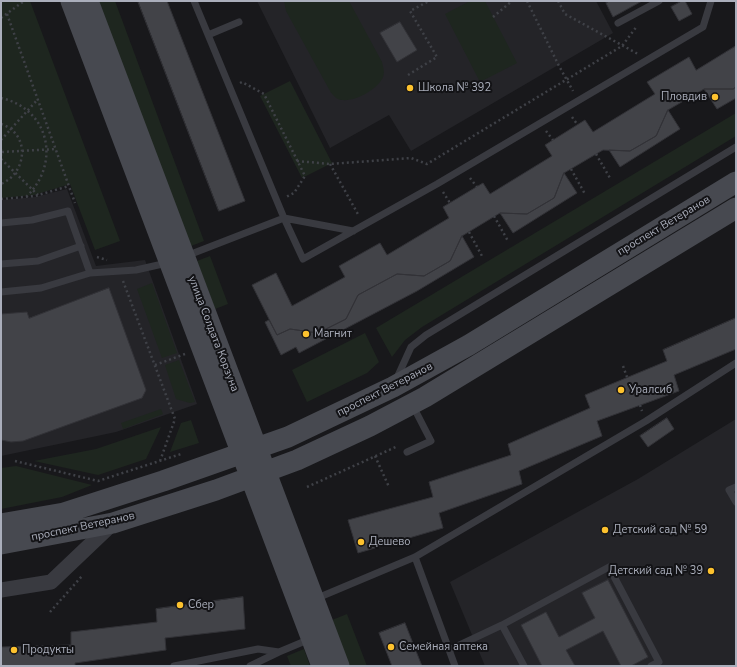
<!DOCTYPE html>
<meta charset="utf-8">
<style>
body{margin:0}
#map{position:relative;width:737px;height:667px;overflow:hidden;background:#18181b;font-family:"Nunito Sans",sans-serif}
canvas{display:block}
.frame{position:absolute;inset:0;border:2px solid #aaaebb;pointer-events:none}
</style>
<div id="map">
<canvas width="737" height="667"></canvas>
<div class="frame"></div>
</div>
<script>
const ctx = document.querySelector('canvas').getContext('2d');
ctx.lineJoin = 'round';
function fill(path, color) { ctx.fillStyle = color; ctx.fill(path, 'evenodd'); }
function strokePath(path, color, width, dash) { ctx.strokeStyle = color; ctx.lineWidth = width; ctx.lineCap = dash ? 'butt' : 'round'; ctx.setLineDash(dash || []); ctx.stroke(path); }
function drawText(font, color, halo, rows, align = 'center') {
  ctx.font = font + ' "Nunito Sans",sans-serif'; ctx.lineWidth = 4; ctx.setLineDash([]); ctx.textBaseline = 'middle'; ctx.strokeStyle = halo; ctx.fillStyle = color; for (const [text, x, y, turn = 0] of rows) {
    ctx.save(); ctx.translate(x, y); ctx.rotate((+turn || 0) * Math.PI / 180); ctx.textAlign = isNaN(turn) ? turn : align; if (halo) ctx.strokeText(text, 0, 0); ctx.fillText(text, 0, 0); ctx.restore();
  }
}
const built = new Path2D(`
 M257,1h339l17,32 -202,118 -22,-36 -59,33z
 M67,189l29,77 49,-6 52,144 -81,28 -115,24v-256l34,-3z
 M736,419v247h-251l-35,-84 188,-103z`);
const green = new Path2D(`
 M1,1h29l90,240 -25,9 -25,-66 -36,11 -33,3z
 M98,1h17l89,240 -13,5z
 M284,1h65l33,61c1,5 3,10 1,15 -5,13 -34,29 -47,21 -2,-2 -5,-5 -6,-7l-44,-80z
 M470,1h15l32,62 -37,19 -35,-68z
 M290,81l42,82 -30,15 -42,-82z
 M736,113v23l-314,191 -17,13 -13,17 -16,-29z
 M210,256l18,48 -13,5 -18,-48z
 M152,283l25,70 -15,5 -25,-69z
 M365,333l14,29 -12,11 -60,29 -15,-32z
 M179,360l16,42 -5,1 -14,-4 -11,-34z
 M161,409l2,5 -40,15 -2,-6z
 M191,420l8,23 -29,9 11,-29z
 M161,427l-15,32 -48,16 -64,-14 62,-12z
 M16,466l76,19 -30,12 -61,12v-41z
 M347,614l20,52h-18l-17,-46z
 M304,649l6,17h-19l-4,-10z`);
const building = new Path2D(`
 M138,1h29l78,200 -26,10z
 M610,1h32l-29,16 -7,-14z
 M682,1h3l7,13 -13,7 -8,-14z
 M400,22l17,28 -20,12 -17,-29z
 M736,46v41l-3,2h-29l-36,21 -12,26 -26,15 -27,-1 -39,23 -10,25 -27,16 -27,-1 -38,23 -12,25 -26,15 -27,-2 -39,21 -12,24 -28,14 -28,-4 -13,6 -25,-50 24,-12 16,33 53,-29 -6,-11 41,-23 7,12 62,-37 -6,-11 40,-24 7,11 62,-38 -7,-11 40,-25 8,12 62,-38 -8,-12 42,-25 7,13z
 M736,87v11l-19,11 -13,-20h29z
 M668,110l12,19 -60,38 -11,-17 21,1 26,-15z
 M564,173l13,20 -64,40 -13,-20 27,1 27,-16z
 M462,236l12,21 -57,34 -118,62 -3,-6 -15,8 -16,-33 4,-2 8,15 13,-6 28,4 28,-14 12,-24 39,-21 27,2 26,-15z
 M109,288l37,102 -4,8 -119,43 -12,1 -10,-2v-126l26,-2 2,6z
 M736,318v31l-62,26 5,16 -82,30 5,15 -83,35 3,13 -83,29 4,15 -85,25 -10,-33 85,-23 -4,-15 82,-27 -3,-11 82,-36 -5,-13 82,-34 -4,-11z
 M667,418l7,11 -26,18 -8,-11z
 M608,580l40,77 -17,9h-10l-18,-35 -37,19 9,16h-33l-21,-41 25,-13 13,25 36,-19 -13,-25z
 M243,597l2,32 -80,9 1,12 -91,13v3h-74v-19l70,-2v-13l86,-10 -1,-13z
 M405,623l9,23 8,20h-30l-13,-33z`);
const path = new Path2D(`
 M527,1l32,65 14,25
 M558,1l7,13 73,40
 M7,14l68,189
 M493,17l19,-16
 M1,18l23,-17
 M408,75l29,-18 -27,-46 19,-10
 M240,83l2,-1 22,12 41,82 -11,17 -8,4
 M1,98c49,11 60,66 25,99
 M572,117l5,7
 M1,124c30,10 26,49 0,60
 M546,131l7,9
 M1,140l37,-41
 M1,149v10
 M2,152l54,-3
 M596,154l14,24
 M1,159l37,36
 M297,161l33,3 81,-6 16,6 195,-118 15,-20
 M330,164l29,52
 M571,169l14,25
 M470,178l7,9
 M443,192l7,11
 M1,199l34,-3 34,-10
 M494,216l14,25
 M469,232l13,24
 M97,257l10,3
 M123,281l52,138 -15,42
 M155,365l30,-11
 M623,366l4,11
 M640,405l2,6
 M375,456l14,31
 M15,461l83,20 83,-27
 M307,487l91,-41
 M50,612l32,-36`);
const lane = new Path2D(`
 M194,1l90,217 69,13
 M618,23l41,-22
 M208,35l31,-13
 M1,223l31,-3 36,-9 22,62
 M186,256l98,-38 19,41 134,-75 266,-157 8,-26
 M1,264l37,-3 43,-15
 M1,292l40,-4 49,-15 46,-3 31,-7
 M396,380l15,-33 15,-12 310,-188
 M407,452l24,-11 -18,-35
 M736,487l-7,3 7,12
 M415,557l40,109
 M315,599l100,-42 231,-136 90,-58
 M502,625l22,41
 M449,650l53,-25 107,-58 50,95 -8,4
 M174,666l84,-17 21,3 31,-13
 M250,666l29,-14`);
const street = new Path2D(`
 M1,590l50,-8 62,-59`);
const secondary = new Path2D(`
 M71,1l251,665
 M88,1l251,665
 M1,524l63,-11 99,-32 125,-44 105,-50 76,-42 267,-163
 M1,544l112,-21 103,-33 81,-30 73,-34 55,-29 311,-189`);
const markers = [
 [410,88,4,"#fdc22e"],
 [715,97,4,"#fdc22e"],
 [306,334,4,"#fdc22e"],
 [621,390,4,"#fdc22e"],
 [605,530,4,"#fdc22e"],
 [361,542,4,"#fdc22e"],
 [711,571,4,"#fdc22e"],
 [180,605,4,"#fdc22e"],
 [391,647,4,"#fdc22e"],
 [14,650,4,"#fdc22e"]
];
const poiNames = [
 ["Школа № 392",418,88],
 ["Пловдив",707,97,"right"],
 ["Магнит",314,334],
 ["Уралсиб",629,390],
 ["Детский сад № 59",613,530],
 ["Дешево",369,542],
 ["Детский сад № 39",703,571,"right"],
 ["Сбер",188,605],
 ["Семейная аптека",399,647],
 ["Продукты",22,650]
];
const streetNames = [
 ["проспект Ветеранов",664,226,-31],
 ["улица Солдата Корзуна",213,334,69],
 ["проспект Ветеранов",385,390,-27],
 ["проспект Ветеранов",83,527,-12]
];
fill(built, '#242428');
fill(green, '#1e261f');
fill(building, '#424348');
strokePath(building, '#323237', 1);
strokePath(path, '#3f4147', 2.5, [2, 3]);
strokePath(lane, '#393a40', 7);
strokePath(street, '#393a40', 15);
strokePath(secondary, '#474950', 21);
for (const [x, y, r, color] of markers) { const dot = new Path2D(); dot.arc(x, y, r, 0, 2 * Math.PI); ctx.fillStyle = color; ctx.fill(dot); strokePath(dot, '#131316', 1.5); }
drawText('11px', '#aaaebb', '#131316', poiNames, 'left');
drawText('11px', '#aaaebb', '#131316', streetNames);
</script>
